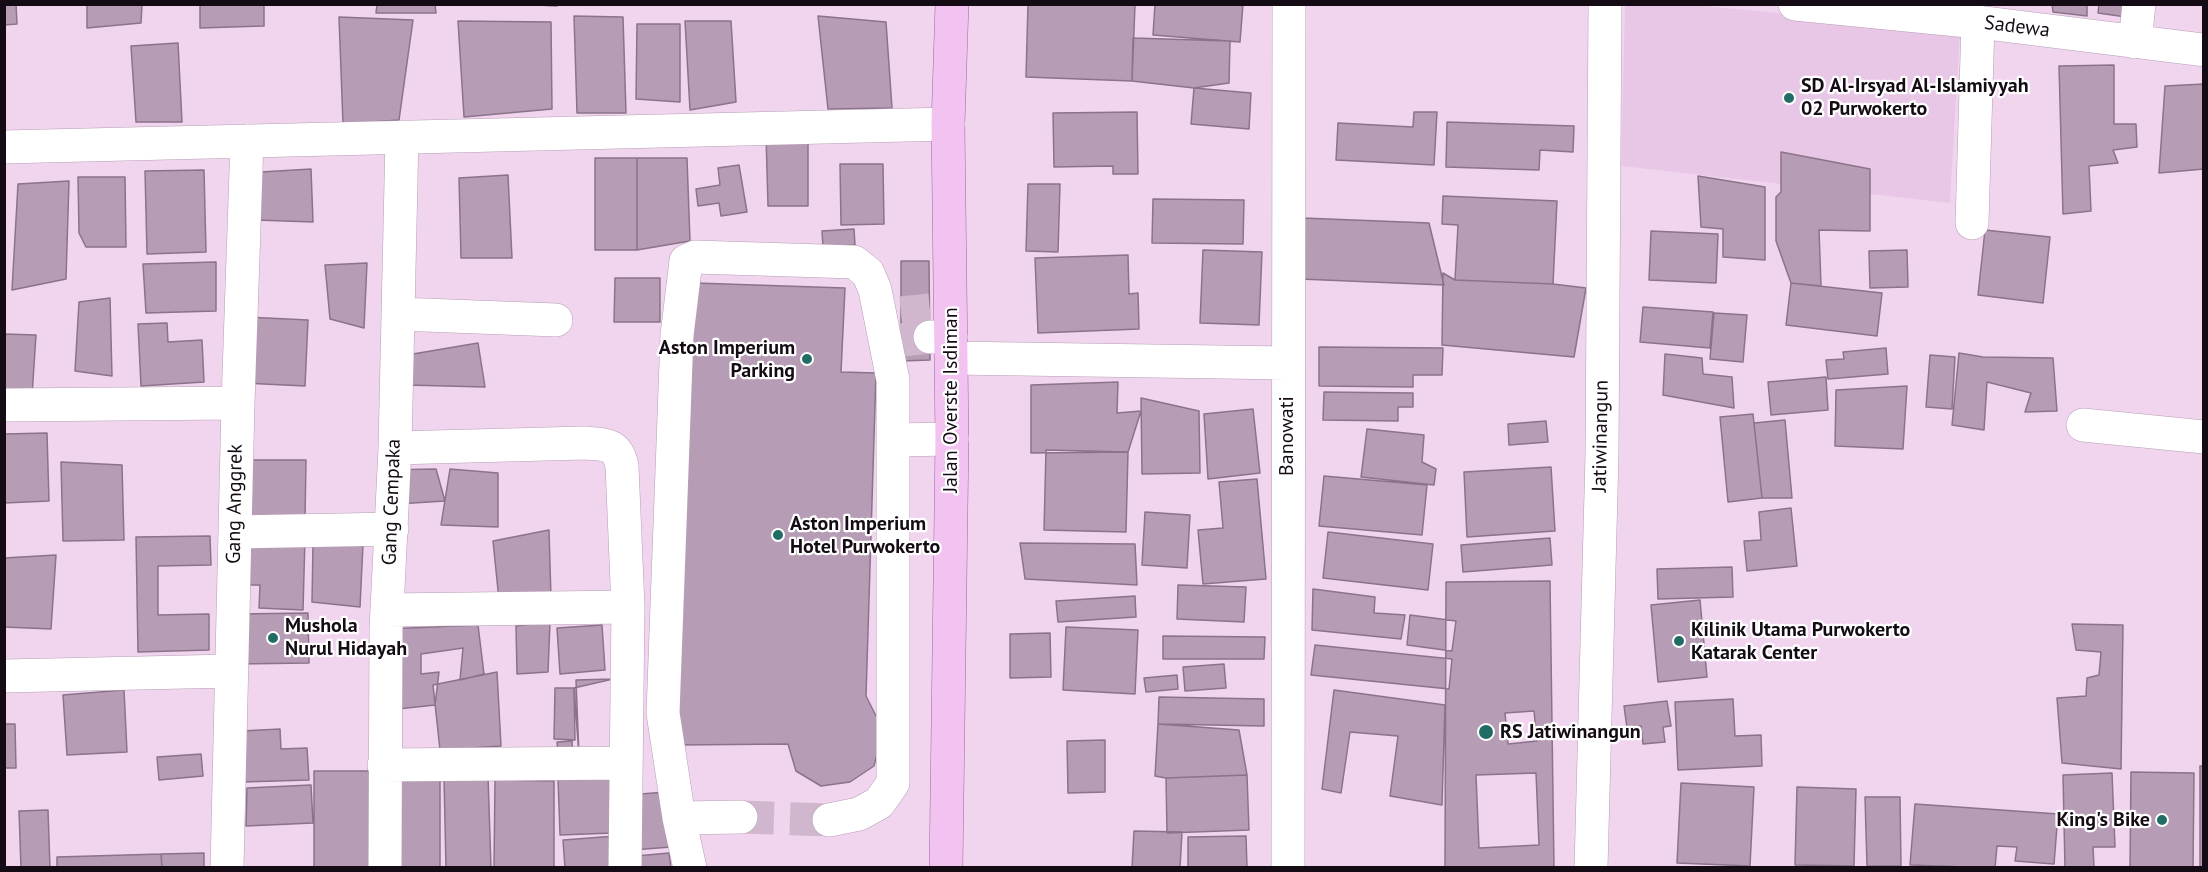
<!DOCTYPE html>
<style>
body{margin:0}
#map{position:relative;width:2208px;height:872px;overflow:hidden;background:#f1d5ef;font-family:"PT Sans",sans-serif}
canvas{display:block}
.frame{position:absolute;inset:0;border:6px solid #140b14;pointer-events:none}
</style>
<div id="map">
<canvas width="2208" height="872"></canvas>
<div class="frame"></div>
</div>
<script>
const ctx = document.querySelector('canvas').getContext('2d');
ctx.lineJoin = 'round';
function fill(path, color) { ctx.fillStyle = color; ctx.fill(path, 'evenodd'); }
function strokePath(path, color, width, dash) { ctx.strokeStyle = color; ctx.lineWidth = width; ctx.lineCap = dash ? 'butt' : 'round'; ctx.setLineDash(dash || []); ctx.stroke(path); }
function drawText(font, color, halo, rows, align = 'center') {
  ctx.font = font + ' "PT Sans",sans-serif'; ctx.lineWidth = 4.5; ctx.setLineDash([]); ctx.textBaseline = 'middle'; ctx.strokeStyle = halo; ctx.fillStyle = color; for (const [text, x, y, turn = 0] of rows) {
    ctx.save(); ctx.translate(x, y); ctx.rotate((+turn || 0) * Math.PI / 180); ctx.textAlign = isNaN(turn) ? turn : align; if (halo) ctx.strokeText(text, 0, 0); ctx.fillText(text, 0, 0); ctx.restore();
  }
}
const built = new Path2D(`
 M1625,5h68l267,25 -10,173 -329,-37z`);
const building = new Path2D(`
 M4,4h12l1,20 -13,1z
 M87,4h55l-1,19 -54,5z
 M200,4h64v22l-64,2z
 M377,4h58l1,9h-60z
 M515,4h43l-1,2z
 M1028,4l107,1 -3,76 -106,-4z
 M1155,4h88l-3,38 -87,-7z
 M2052,4h35v12l-34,-4z
 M2099,4h29l-2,13 -28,-4z
 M574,16l49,1 3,96h-49z
 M818,16l68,6 6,86 -64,1z
 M339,17l74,3 -14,100 -56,4z
 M458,21l93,1 1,87 -88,8z
 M685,21h46l5,81 -46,8z
 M637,24h43v78l-44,-3z
 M1133,38l97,3 -1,42 -35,5 -62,-7z
 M178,43l4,79h-46l-5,-76z
 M2114,65v59h22l1,23 -24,3 5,13 -29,3 2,45 -28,3 -4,-148z
 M2204,84v85l-45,4 6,-87z
 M1194,88l57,5 -2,36 -58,-5z
 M1137,112l1,62h-25v-8l-59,1 -1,-54z
 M1414,112h23l-3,53 -98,-5 2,-37 75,4z
 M1447,122l127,4 -1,26 -33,-2 -1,20 -93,-3z
 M766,135h42v71h-40z
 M1781,152l89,17v62l-51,-1 2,56 -30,-3 -15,-42v-44l5,-5z
 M595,158h42v92h-42z
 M637,158h50l3,83 -53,9z
 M840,164h43l1,60 -43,1z
 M739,165l8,47 -26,4 -2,-13 -21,3 -2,-17 24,-4 -2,-17z
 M311,169l2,53 -57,-2 5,-48z
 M204,170l2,82 -59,2 -2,-83z
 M508,175l4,83h-51l-2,-80z
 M1698,176l67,11v73l-42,-3v-28l-22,-2z
 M78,177h47l1,70h-40l-7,-14z
 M69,181l-3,98 -54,11 6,-106z
 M1028,184h32l-2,68 -32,-1z
 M1443,196l114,5 -4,83 -98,-4 3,-55 -16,-1z
 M1153,199l91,1 -1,44 -91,-1z
 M1303,218l126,5 15,62 -144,-6z
 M854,229l1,16 -32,2 -1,-16z
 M1985,230l65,7 -7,66 -65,-8z
 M1651,231l67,3 -2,49 -67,-3z
 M1203,250l59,2 -3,73 -59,-2z
 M1907,250l1,37 -38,1 -1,-37z
 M1128,255l1,39 9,-1 1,36 -101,4 -3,-75z
 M901,261h28l1,99 -29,1z
 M216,262v49l-70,2 -3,-49z
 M367,263l-3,65 -34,-9 -5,-54z
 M1443,273l12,7 98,4 33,4 -12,69 -132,-12z
 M615,278h45v44h-46z
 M695,283l150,5 -4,84 35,1 -10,323 17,34 -9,36 -24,16 -29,4 -25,-15 -8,-27 -111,1z
 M1791,283l91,10 -5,43 -91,-11z
 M110,298l2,78 -37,-5 4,-69z
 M1643,307l70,5 -3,36 -70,-6z
 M1714,313l33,2 -4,47 -33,-3z
 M246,317l62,3 -3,66 -62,-3z
 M167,323l1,19 34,-2 2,42 -63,4 -3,-62z
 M4,334l32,1 -4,61 -28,-6z
 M478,343l7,44 -79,-2 1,-30z
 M1319,347l124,1 -1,27h-29v12l-94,-1z
 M1886,348l2,26 -60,5 -2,-19 18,-1 -1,-7z
 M1959,353l24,4 70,1 4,53 -32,1 6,-19 -44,-11 -3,48 -32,-5z
 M1665,354l37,4 1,16 29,3 2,31 -71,-13z
 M1930,355l25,2 -3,52 -26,-2z
 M1826,377l2,33 -57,5 -3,-33z
 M1118,382l-1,31 24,-2 -13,41 -97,1v-68z
 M1907,386l-4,63 -68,-3 1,-56z
 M1324,392l89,1v14h-15v14l-75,-1z
 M1141,398l58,13 1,62 -58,1z
 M1253,409l7,64 -52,6 -4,-65z
 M1753,414l9,84 -34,4 -8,-85z
 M1785,420l7,78h-30l-8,-75z
 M1546,421l2,21 -39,3 -1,-21z
 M1367,429l57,6 -2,27 14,7 -2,16 -73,-8z
 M47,433l2,68 -45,2v-69z
 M1046,450l82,2 -2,80 -82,-2z
 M240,460h66l-1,59h-66z
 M61,462l61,3 2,75 -61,1z
 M1551,467l4,64 -88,6 -3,-65z
 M436,469l9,32 -64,4 2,-35z
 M450,469l48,4v54l-57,-2z
 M1324,476l103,9 -5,50 -103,-9z
 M1257,479l9,100 -63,5 -5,-54 25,-2 -4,-46z
 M1791,508l6,58 -50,5 -3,-30 17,-1 -2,-28z
 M1145,512l45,3 -3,53 -45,-3z
 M549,530l2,68 -52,2 -6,-59z
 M1328,532l105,12 -5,46 -105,-12z
 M210,536l1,29 -53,1v49l51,-1v36l-71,2 -2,-115z
 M239,536l66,2 -2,72 -44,-2 1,-23h-22z
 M1550,538l2,27 -89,7 -2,-27z
 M1020,543l115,1 2,41 -112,-6z
 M363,544l-3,63 -48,-5 1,-57z
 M56,555l-5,74 -47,-2v-69z
 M1732,567l1,30 -75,2 -1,-30z
 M1550,581l4,287h-109l1,-286z
 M1178,585l68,2 -2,35 -67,-3z
 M1313,589l62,8 -1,16 31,2 -4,24 -89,-9z
 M1135,596l1,21 -78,5 -2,-21z
 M1700,600l7,77 -49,5 -7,-77z
 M308,613l1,50 -72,1v-50z
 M1410,615l46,6 -4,30 -45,-6z
 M550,622l-2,50 -31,2 -1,-48z
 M2072,624l51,1 -2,144 -59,-6 -5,-65 29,-2 1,-18 12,-3 2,-23 -25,-2z
 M478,625l6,49 -24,6 3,-32 -42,6v20l18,-2 -4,33 -37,4 -11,-80z
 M602,625l3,45 -45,4 -3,-46z
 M1066,627l72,3 -3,64 -72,-4z
 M1050,633l1,44 -41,1v-44z
 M1163,636l102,1 -1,22h-101z
 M1315,645l137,14 -3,30 -138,-14z
 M1224,664l2,24 -41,3 -2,-24z
 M497,672l4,74 -61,4 -7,-65z
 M1177,675l1,14 -32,3 -2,-14z
 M613,679l1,76 -35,1 -3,-76z
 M613,679l3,77h-37l-5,-68z
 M555,688h19l1,52 -21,-1z
 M124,690l3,62 -60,3 -4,-60z
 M1334,690l111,15 -3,100 -52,-9 8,-60 -48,-4 -9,61 -19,-4z
 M1159,697l105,2v27l-106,-2z
 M1733,699l2,37 26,-1 1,31 -84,4 -3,-68z
 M1667,701l4,25 -8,1 2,15 -22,2 -2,-18 -14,2 -3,-22z
 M1534,711l3,30 -29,3 -3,-31z
 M4,724h11l1,44h-12z
 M1158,724l81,6 8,45 -81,3 -11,-2z
 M280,729l1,20 26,-1 2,32 -66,2 -2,-51z
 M1105,740v52l-37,1 -1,-52z
 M572,741l1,18 -14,1 -2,-18z
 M201,754l2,22 -44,4 -2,-23z
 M2200,766h4v102h-4z
 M314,771h58v97h-58z
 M2131,772l63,1 -1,95h-63z
 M1536,773l3,72 -60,3 -3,-73z
 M2112,773l3,74h-22l1,21h-29l-2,-93z
 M1247,775l2,55 -82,3 -1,-55z
 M488,776l3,92h-45l-2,-91z
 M610,776l2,57 -52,2 -2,-57z
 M440,778v90h-51v-86z
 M495,780l59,1v87h-60z
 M1681,783l73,4 -4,79 -73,-3z
 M311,785l2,38 -67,3 1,-38z
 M1797,787l59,2 -2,77 -59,-1z
 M666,792l5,55 -38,3 -5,-55z
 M1865,797h35l1,69h-34z
 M1915,804l143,10 -4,50 -39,-3 2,-14 -20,-1 -2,22 -85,-3z
 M48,810l2,58h-29l-2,-57z
 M1134,831l48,1 -2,36h-48z
 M616,836l-1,32h-50l-2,-28z
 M1246,836l1,32h-59v-31z
 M204,853v15h-42l-1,-14z
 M669,853l2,15h-34l-1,-12z
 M161,854l1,14h-105v-11z`);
const minorTunnel = new Path2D(`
 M901,313l29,-3
 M901,340l29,-3
 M741,817l88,3`);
const minor = new Path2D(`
 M1795,4l183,18 226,28
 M2135,42l4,-38
 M4,147l944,-23
 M1972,223l6,-201
 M398,314l158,6
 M930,337h21
 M952,358l335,5
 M4,405l234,-2
 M2083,425l121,12
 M893,440l59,-1
 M395,448l189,-5c21,2 33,-1 38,23l6,141 -3,261
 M235,532l157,-3
 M388,610l240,-3
 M4,676l227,-5
 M384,765l241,-2
 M679,818l62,-1
 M227,868l11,-465 9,-262
 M385,868l1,-239 9,-181 7,-311
 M690,868l-11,-50 -16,-105 14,-378 9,-74 9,-4 159,5 14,11 7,17 18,90v403l-14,20 -20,11 -30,6
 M1288,868l1,-864
 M1591,868l11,-413 3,-451`);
const major = new Path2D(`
 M946,868l6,-429 -4,-315 4,-120`);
const markers = [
 [1789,98,6,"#226c66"],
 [807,359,6,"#226c66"],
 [778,535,6,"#226c66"],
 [273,638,6,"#226c66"],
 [1679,641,6,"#226c66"],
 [1486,732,8,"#226c66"],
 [2162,820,6,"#226c66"]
];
const streetNames = [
 ["Sadewa",2017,27,7],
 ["Jalan Overste Isdiman",951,400,-90],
 ["Banowati",1287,436,-90],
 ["Jatiwinangun",1601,436,-89],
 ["Gang Cempaka",392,502,-88],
 ["Gang Anggrek",235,504,-89]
];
const poiNames = [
 ["SD Al-Irsyad Al-Islamiyyah",1801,86],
 ["02 Purwokerto",1801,109],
 ["Aston Imperium",795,348,"right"],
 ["Parking",795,371,"right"],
 ["Aston Imperium",790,524],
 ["Hotel Purwokerto",790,547],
 ["Mushola",285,626],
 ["Nurul Hidayah",285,649],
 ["Kilinik Utama Purwokerto",1691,630],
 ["Katarak Center",1691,653],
 ["RS Jatiwinangun",1500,732],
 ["King's Bike",2150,820,"right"]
];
fill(built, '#e8c7e6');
fill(building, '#b69cb5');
strokePath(building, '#8b738a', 1.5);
strokePath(minorTunnel, '#d0b7ce', 33, [33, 16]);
strokePath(minor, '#b79db5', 34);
strokePath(major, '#9f679d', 34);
strokePath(minor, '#fff', 33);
strokePath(major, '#f2c2f1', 33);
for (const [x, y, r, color] of markers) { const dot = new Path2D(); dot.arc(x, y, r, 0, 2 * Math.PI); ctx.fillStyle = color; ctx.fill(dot); strokePath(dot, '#fff', 2); }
drawText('20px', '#140b14', '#fff', streetNames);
drawText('bold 20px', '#140b14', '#fff', poiNames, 'left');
</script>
